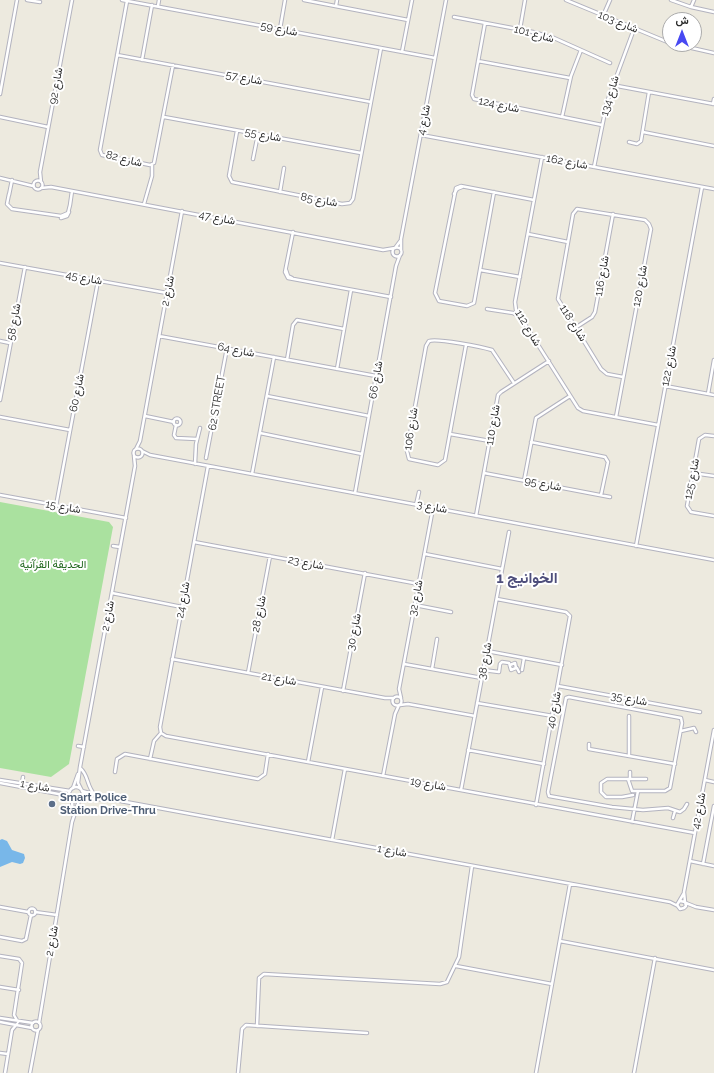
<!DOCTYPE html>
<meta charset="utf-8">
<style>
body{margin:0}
#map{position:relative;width:714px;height:1073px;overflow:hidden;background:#edeadf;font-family:Raleway,Vazirmatn,sans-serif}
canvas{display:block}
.north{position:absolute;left:662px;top:12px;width:40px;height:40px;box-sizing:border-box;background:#fff;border:1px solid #ababab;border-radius:50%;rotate:0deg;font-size:11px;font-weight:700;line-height:16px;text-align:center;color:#2c2c2c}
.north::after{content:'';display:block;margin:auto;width:14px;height:18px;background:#4849f2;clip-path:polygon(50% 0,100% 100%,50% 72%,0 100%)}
</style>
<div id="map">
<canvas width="714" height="1073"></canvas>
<div class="north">ش</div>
</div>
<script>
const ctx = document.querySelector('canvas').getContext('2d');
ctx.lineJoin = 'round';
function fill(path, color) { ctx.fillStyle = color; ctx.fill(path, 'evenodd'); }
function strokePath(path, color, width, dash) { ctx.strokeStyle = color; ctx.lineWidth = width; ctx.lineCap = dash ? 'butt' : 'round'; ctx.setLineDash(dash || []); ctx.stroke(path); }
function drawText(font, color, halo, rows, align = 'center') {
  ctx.font = font + ' Raleway,Vazirmatn,sans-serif'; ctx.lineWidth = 4; ctx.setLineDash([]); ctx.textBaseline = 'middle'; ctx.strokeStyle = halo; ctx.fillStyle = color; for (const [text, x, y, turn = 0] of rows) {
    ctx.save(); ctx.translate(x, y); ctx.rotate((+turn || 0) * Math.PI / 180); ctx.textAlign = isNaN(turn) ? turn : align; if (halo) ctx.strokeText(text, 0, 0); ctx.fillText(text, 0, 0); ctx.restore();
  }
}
const green = new Path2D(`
 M0,502l109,20 4,5 -44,237 -18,13 -51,-9z`);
const water = new Path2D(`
 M2,839l5,2 5,9 12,4 1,4 -2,5 -3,1 -8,-2 -12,5v-27z`);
const minor = new Path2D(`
 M27,0l13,2
 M122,0l313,58
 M304,0l104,20
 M566,0l104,43
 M671,0l20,7 23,5
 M127,1l-27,149 2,5 48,10 4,-2 19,-98
 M158,6l1,-6
 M336,6l1,-6
 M691,7l3,-7
 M603,16l7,-16
 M454,17l79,15 21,6 56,25
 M485,23l-13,72 2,4 128,26
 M280,29l5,-29
 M520,29l5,-29
 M674,44l40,9
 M402,52l10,-52
 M117,55l254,47
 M142,60l10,-55
 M478,61l92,17
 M612,85l102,19
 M0,94l17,-94
 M713,104l1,-5
 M0,117l48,10
 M164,117l197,36
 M562,117l9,-41 10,-26
 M237,131l-8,45 3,6 110,22 8,-1 3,-4 28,-151
 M643,132l71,14
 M421,135l293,54
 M629,142l8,2 4,-3 8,-49
 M542,157l-27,145 1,8 62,98 5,3 75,14
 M253,159l5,-25
 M594,167l13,-65 27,-73
 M0,178l33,8
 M33.5 185a4.5 4.5 0 1 1 9 0a4.5 4.5 0 1 1-9 0Z
 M41,182l-1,-10 32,-172
 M41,188l10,-1 332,63 12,-2
 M280,192l4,-24
 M494,192l-20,111 -7,3 -28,-5 -4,-8 21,-105 5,-2 73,14
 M9,194l-2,10 5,5 49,7 7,-3 2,-8
 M454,194l3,-5 5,-2
 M9,195l3,-15
 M144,204l8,-28v-11
 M70,205l2,-14
 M61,218l6,-2 2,-4
 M293,232l-8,40 3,6 103,19
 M528,234l40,8
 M392.5 252a4.5 4.5 0 1 1 9 0a4.5 4.5 0 1 1-9 0Z
 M395,248l6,-8
 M401,250v-11l45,-239
 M0,263l167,30
 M286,270l2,6 4,2
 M480,270l40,7
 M487,309l26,4 6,3
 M575,328l17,-11 3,-5 18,-98
 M159,336l217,40
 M0,341l10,2
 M466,345l-21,115 -7,5 -29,-6 -2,-8 19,-105 3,-5c8,-3 53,6 63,9l22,33
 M287,360l6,-35 4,-5 47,9
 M337,369l14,-79
 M665,386l49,9
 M708,394l6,-34
 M267,396l102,20
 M0,400l25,-133
 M145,416l29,6
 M0,417l70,13
 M616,417l35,-188 -2,-5 -4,-4 -68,-11 -4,5 -15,85 43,70 6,5 16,3
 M173.5 422a3.5 3.5 0 1 1 7 0a3.5 3.5 0 1 1-7 0Z
 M176,425l-2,10 2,3 21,1
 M260,433l102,21
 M450,434l40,7
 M714,436l-9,-1 -6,4 -12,67 4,6 23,4
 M531,442l74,15 3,5 -7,33
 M133.5 453a4.5 4.5 0 1 1 9 0a4.5 4.5 0 1 1-9 0Z
 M136,449l4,-8 42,-230
 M142,451l8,4 564,105
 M206,458l21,-110
 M195,464l1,-20 4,-16
 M484,473l126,24
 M693,473l21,3
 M252,474l22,-117
 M524,481l12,-63 34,-22
 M355,493l41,-227 4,-11
 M0,495l126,23
 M416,505l3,-13
 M56,506l42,-225
 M476,516l22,-121 3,-3 48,-31
 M194,542l225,42
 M113,546l7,1
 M636,546l66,-359
 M425,554l77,15
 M112,593l70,14
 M497,599l69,13 4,4 -34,189
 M415,605l36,7
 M487,651l75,14
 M172,659l213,39h9
 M404,664l78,14
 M517,668l2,4
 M432,669l5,-30
 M483,670l16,2 1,-8 2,-2 7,1 2,7 5,-2 -1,-5 -5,2
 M522,670l2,-12
 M248,673l22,-117
 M558,686l142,26
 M343,691l22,-118
 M392.5 701a4.5 4.5 0 1 1 9 0a4.5 4.5 0 1 1-9 0Z
 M401,698l-2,-9 34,-181
 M477,703l76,13
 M616,703l1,-6
 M400,705l8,-1 67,12
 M681,731l13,-3 2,4
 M161,733l5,3 529,97
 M161,733l-1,-6 48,-261
 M589,744v5l86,15
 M78,746l6,1
 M468,750l76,14
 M629,756v-40
 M150,759l4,-18 7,-8
 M308,762l14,-75
 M80,768c9,7 6,18 15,27
 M115,772l2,-13 8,-5 133,25 7,-5 3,-20
 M630,772v7
 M383,776l12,-62 4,-9
 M628,779l4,12
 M0,780l70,11
 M705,780l9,2
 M0,783l69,13
 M22,783l1,-6
 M69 794a7 7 0 1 1 14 0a7 7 0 1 1-14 0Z
 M73,788l5,-14
 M81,789l-3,-6 2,-16 55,-301 -1,-10
 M461,790l48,-258
 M82,791l33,9 555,102 8,4
 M632,791h33l5,-3 12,-65 -1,-5 -112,-21 -3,1 -18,94 1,4 63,11 31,3 25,-2 12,4 4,-3 3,-5
 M633,795l-11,2h-16l-5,-5v-9l6,-4h39
 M82,798l27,2
 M72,801l1,14
 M673,818l2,-7
 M632,822l6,-31
 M332,840l13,-71
 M690,861l24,5
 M703,864l11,-58
 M680,901l5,1 1,4 -2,2 -4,1 -3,-4 7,-12
 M685,902l-1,-10 30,-162
 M686,903l10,4 18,3
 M0,907l28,5
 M28.5 912a3.5 3.5 0 1 1 7 0a3.5 3.5 0 1 1-7 0Z
 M35,912l22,3
 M0,937l22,4 4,-2 5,-24
 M560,941l154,29
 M0,956l19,3 3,4 -8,52 4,7
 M456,966l96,18
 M0,987l19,3
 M0,1018l33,5
 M31.5 1026a4.5 4.5 0 1 1 9 0a4.5 4.5 0 1 1-9 0Z
 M0,1022l32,6
 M39,1023l33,-201 7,-21
 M257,1026l2,-48 5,-4 176,10 7,-2 12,-25 13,-91
 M0,1053l8,1
 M5,1073l7,-43 5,-6
 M30,1073l8,-43
 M238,1073l4,-44 4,-4 121,8
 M536,1073l34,-189
 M634,1073l21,-115`);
const markers = [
 [52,804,4,"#5c6f8a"]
];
const streetNames = [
 ["شارع 103",618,22,22],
 ["شارع 59",279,29,11],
 ["شارع 101",534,34,15],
 ["شارع 57",244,78,11],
 ["شارع 92",56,86,-80],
 ["شارع 134",610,96,-74],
 ["شارع 124",499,105,12],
 ["شارع 4",424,120,-79],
 ["شارع 55",263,135,10],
 ["شارع 82",124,159,14],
 ["شارع 162",567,162,10],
 ["شارع 85",319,200,10],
 ["شارع 47",217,218,11],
 ["شارع 116",602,276,-80],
 ["شارع 45",84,278,10],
 ["شارع 120",640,286,-80],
 ["شارع 2",168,291,-79],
 ["شارع 58",14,322,-80],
 ["شارع 118",573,323,58],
 ["شارع 112",528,328,59],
 ["شارع 64",236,350,11],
 ["شارع 122",669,366,-79],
 ["شارع 66",376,380,-80],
 ["شارع 60",77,393,-79],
 ["62 STREET",217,403,-80],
 ["شارع 110",493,425,-80],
 ["شارع 106",411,429,-81],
 ["شارع 125",692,479,-79],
 ["شارع 95",543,484,11],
 ["شارع 15",63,507,10],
 ["شارع 3",432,507,10],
 ["شارع 23",306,563,11],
 ["شارع 32",416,598,-79],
 ["شارع 24",183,600,-80],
 ["شارع 28",259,614,-79],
 ["شارع 2",108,616,-80],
 ["شارع 30",354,632,-79],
 ["شارع 38",485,661,-80],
 ["شارع 21",279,679,10],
 ["شارع 35",629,699,10],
 ["شارع 40",554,710,-79],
 ["شارع 19",428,784,10],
 ["شارع 1",35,786,10],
 ["شارع 42",699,811,-80],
 ["شارع 1",392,851,10],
 ["شارع 2",52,941,-80]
];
const parkNames = [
 ["الحديقة القرآنية",53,565]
];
const serviceNames = [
 ["Smart Police",60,798],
 ["Station Drive-Thru",60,811]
];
const districtNames = [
 ["الخوانيج 1",527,578]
];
fill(green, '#aae19f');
fill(water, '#78b7e9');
strokePath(minor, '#b3b3bf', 4.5);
strokePath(minor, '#fff', 2.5);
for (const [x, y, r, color] of markers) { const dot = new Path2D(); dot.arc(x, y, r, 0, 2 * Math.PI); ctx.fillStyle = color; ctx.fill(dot); strokePath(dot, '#fff', 1.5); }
drawText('11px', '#2c2c2c', '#fff', streetNames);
drawText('11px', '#20671e', '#fff', parkNames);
drawText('bold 11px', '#4e5e75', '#fff', serviceNames, 'left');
drawText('bold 15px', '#4e4e7b', '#fff', districtNames);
</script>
